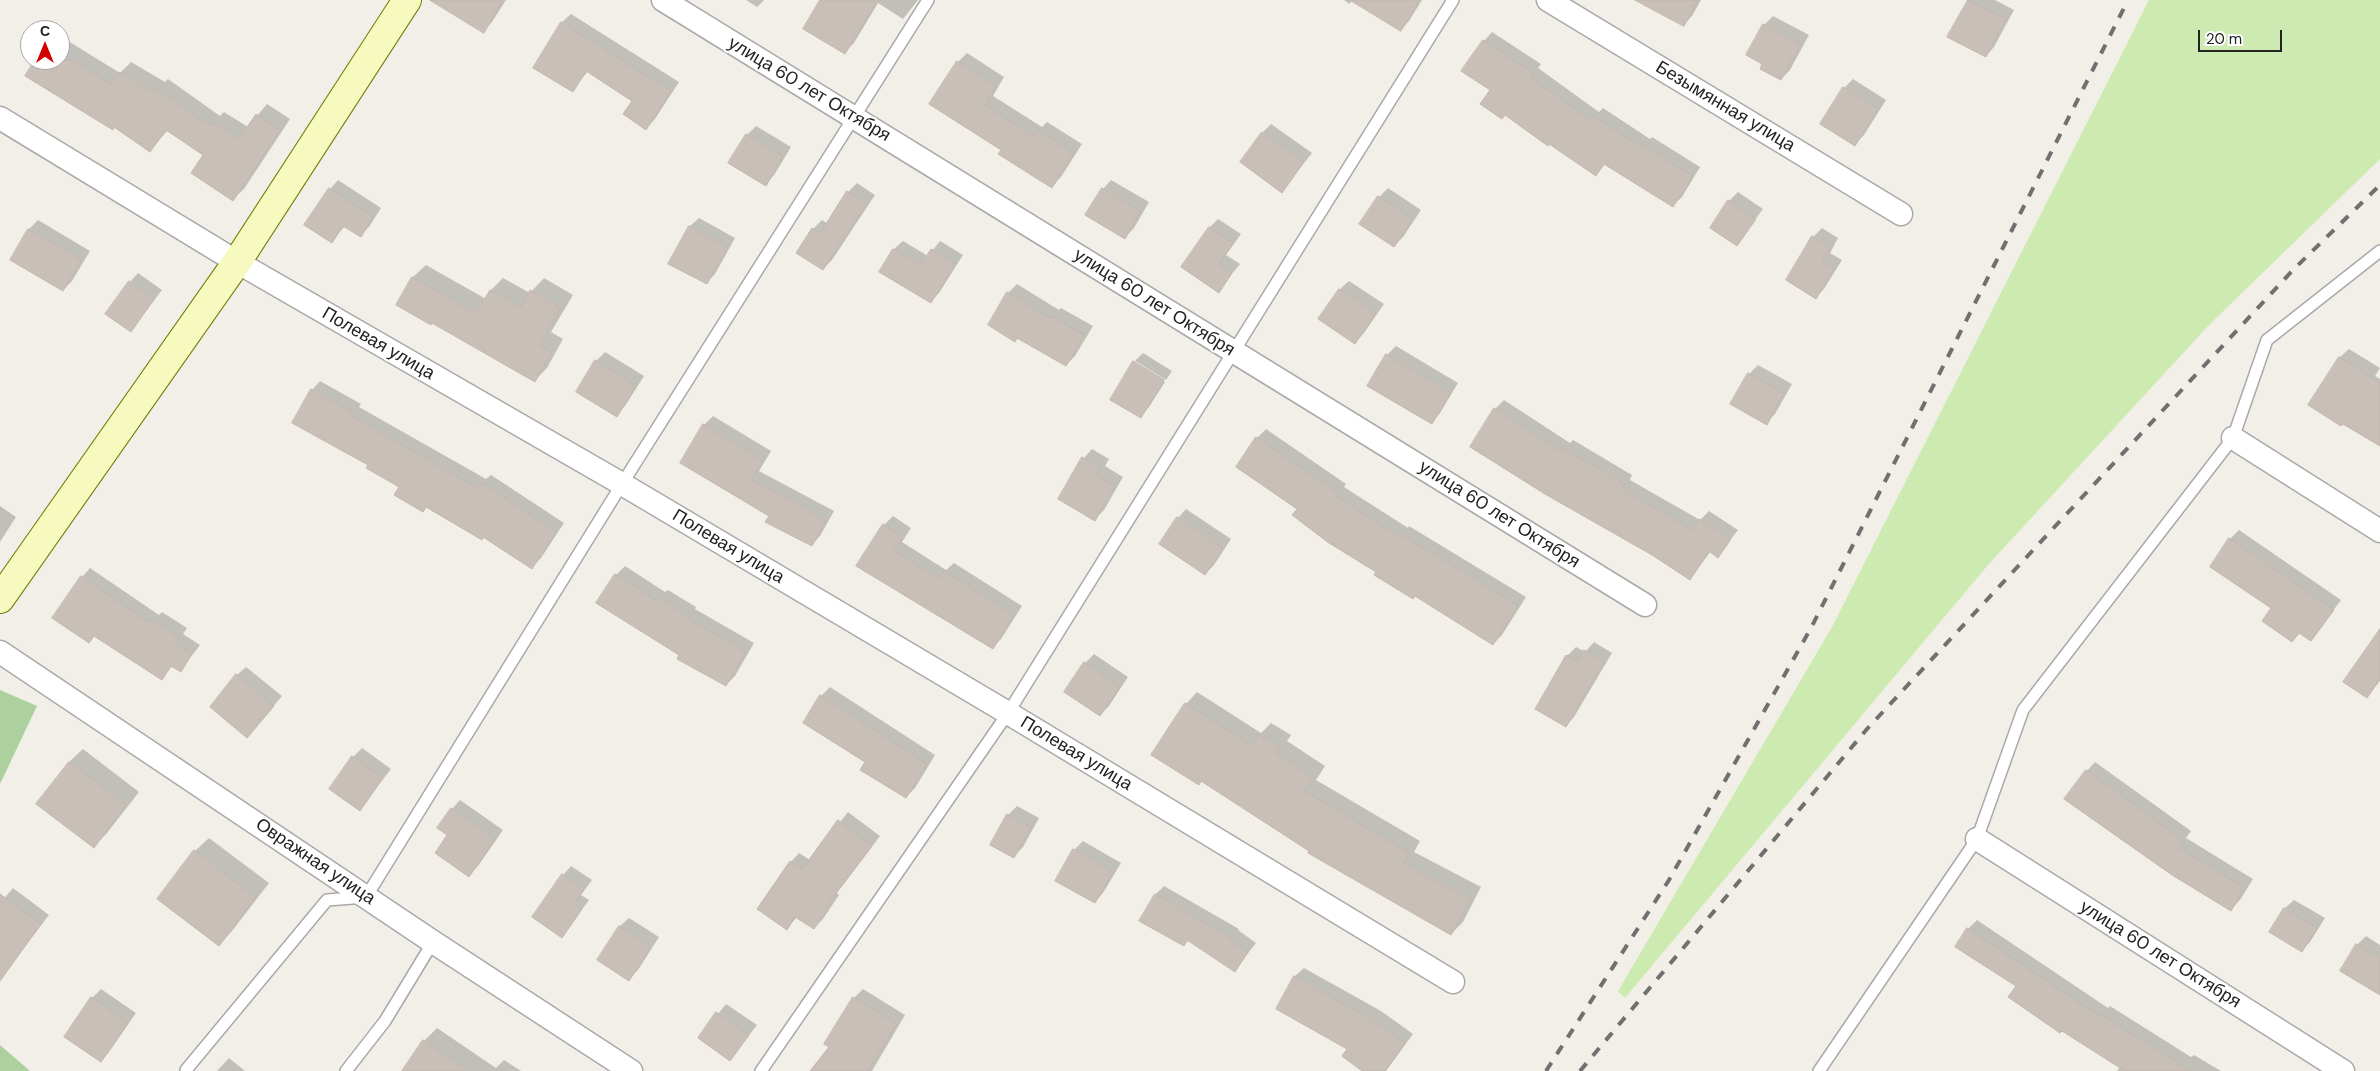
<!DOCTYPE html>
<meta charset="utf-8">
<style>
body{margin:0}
#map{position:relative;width:2380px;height:1071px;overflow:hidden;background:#f2efe9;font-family:"DM Sans",sans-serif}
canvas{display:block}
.north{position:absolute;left:20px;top:20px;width:50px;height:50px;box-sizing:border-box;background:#fff;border:1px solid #a7a7a7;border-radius:50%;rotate:0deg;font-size:14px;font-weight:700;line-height:20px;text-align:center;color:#222}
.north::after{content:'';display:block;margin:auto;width:18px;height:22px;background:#d40000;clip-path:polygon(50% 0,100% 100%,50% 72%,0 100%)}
.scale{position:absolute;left:2198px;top:30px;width:84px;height:22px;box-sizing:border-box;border:2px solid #222;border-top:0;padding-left:6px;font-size:15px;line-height:18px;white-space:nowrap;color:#222;-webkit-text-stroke:4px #fff;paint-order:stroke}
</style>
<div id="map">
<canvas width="2380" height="1071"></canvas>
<div class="north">С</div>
<div class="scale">20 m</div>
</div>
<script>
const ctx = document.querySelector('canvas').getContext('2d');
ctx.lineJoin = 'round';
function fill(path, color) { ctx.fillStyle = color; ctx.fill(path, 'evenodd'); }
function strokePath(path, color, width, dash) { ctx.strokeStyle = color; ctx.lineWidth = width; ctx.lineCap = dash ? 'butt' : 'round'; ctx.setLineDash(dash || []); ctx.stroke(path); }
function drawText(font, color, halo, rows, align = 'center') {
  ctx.font = font + ' "DM Sans",sans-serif'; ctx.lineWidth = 4.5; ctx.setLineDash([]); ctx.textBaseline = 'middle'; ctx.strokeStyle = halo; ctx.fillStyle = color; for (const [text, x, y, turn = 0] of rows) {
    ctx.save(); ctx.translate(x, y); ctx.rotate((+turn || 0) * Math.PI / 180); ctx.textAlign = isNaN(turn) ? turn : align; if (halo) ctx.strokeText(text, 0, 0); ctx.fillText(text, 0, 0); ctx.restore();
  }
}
const grass = new Path2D(`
 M2149,0h231v159l-171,166 -221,240 -363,433 -7,-7 214,-364z`);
const forest = new Path2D(`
 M0,690l37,16 -37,78z
 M0,1045l30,26h-30z`);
const shadow = new Path2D(`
 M459,0h47l-14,22 -9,9z
 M746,0h18l-7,7z
 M822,0h96l-15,19 -25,-16 -24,40 -9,9z
 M1344,0h78l-13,21 -8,8 -48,-29 -4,4z
 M1646,0h55l-9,16 -8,9z
 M1969,0h26l19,10 -20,37 -8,9 -37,-20z
 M571,14l108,68 -24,37 -9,9 -13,-27 -45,-30 -15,19 -38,-22 27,-46z
 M1773,16l36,19 -19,35 -9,9 -17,-16v-38z
 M1492,32l49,32 -3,4 61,44 4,-4 47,31 2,-2 48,30 -18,30 -9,8 -67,-42 -10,11 -105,-84 -7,-49z
 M60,36l60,37 11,-11 34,20 3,-3 52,37 4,-4 24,15 19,-23 23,15 -46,70 -11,10 -29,-44 -36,-25 -18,20 -114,-90h24z
 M967,53l37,24 -11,19 49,31 5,-5 35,22 -21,33 -9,9 -49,-36 -45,-88z
 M1853,79l33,21 -22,35 -9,9 -11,-56z
 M1271,124l41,29 -30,38 -19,-59z
 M756,126l35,21 -17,28 -8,9 -19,-49z
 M338,180l43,28 -12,19 -9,8 -15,-9 -13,15 -2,-52z
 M1111,180l38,22 -15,26 -9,9 -22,-48z
 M857,183l18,12 -43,65 -9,9 -10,-40 9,-9 6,4 20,-32z
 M1388,188l33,22 -18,27 -9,9 -15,-49z
 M1738,192l25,17 -27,36 -7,-44z
 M699,218l36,20 -20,36 -9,9 -36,-20 20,-37z
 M1218,219l23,15 -15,21 14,9 -22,27 -8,-64z
 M38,220l52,31 -18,30 -9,9 -51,-31 17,-30z
 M1822,228l16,10 -8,15 12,7 -18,29 -8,8 -3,-60z
 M903,241l25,15 12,-15 23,14 -24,38 -9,9 -49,-31 13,-22z
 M426,265l60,34 5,-9 12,-12 27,15 14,-15 29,17 -22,37 12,7 -16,29 -12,12 -103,-58 -35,-17 16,-28z
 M138,273l24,17 -31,41 -1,-49z
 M1349,281l35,23 -20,29 -9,9 -35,-23 20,-30z
 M1017,284l42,26 2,-2 32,18 -18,30 -9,9 -49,-28 -9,-44z
 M1396,346l62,37 -18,30 -8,9 -45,-67z
 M2349,349l31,19 -5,8 5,3v65l-70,-39 30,-48z
 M605,352l39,24 -19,30 -9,9 -20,-54z
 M1143,353l29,18 -6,9 -31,-19z
 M1135,362v2l30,18 -16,25 -9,9 -28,-17z
 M1758,365l34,19 -17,30 -9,9 -17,-49z
 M320,381l41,23 -2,3 127,72 5,-4 73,48 -23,35 -9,9 -48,-31 -3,3 -54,-33 -4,4 -111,-120z
 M1504,400l66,43 3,-3 59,35 -2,5 70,40 9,-9 29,19 -20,26 -7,-5 -21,28 -37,-25 -182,-108 24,-37z
 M713,416l58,35 -12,20 75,40 -14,25 -8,9 -42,-30 -66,-90z
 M1266,429l80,55 -2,3 64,41 1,-2 117,71 -24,38 -9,9 -115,-72 -80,-63 -41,-71z
 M1092,449l17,10 -4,7 18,11 -19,33 -9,9 -11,-61z
 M0,506l16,11 -16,25z
 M1186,509l45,30 -17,26 -9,9 -27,-56z
 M893,516l18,12 -9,14 44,28 8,-7 68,43 -21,33 -9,9 -134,-82 26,-41z
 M2239,530l102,70 -30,40 -11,-7 -8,8 -62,-102z
 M625,566l40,26 3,-2 28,17 -1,2 59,34 -19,33 -9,9 -45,-30 -65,-80z
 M90,568l69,47 3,-3 25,16 -4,6 17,11 -20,26 -7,-6 -11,13 -67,-43 -6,7 -7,-65z
 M2380,633v48l-13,16z
 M1594,642l18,11 -38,64 -8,9 -30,-17 31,-53 9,-9 9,5z
 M1094,654l34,23 -19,29 -9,9 -15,-52z
 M246,667l36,29 -35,41 -10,-62z
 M830,687l105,68 -20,33 -9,9 -40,-36 -45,-65z
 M1197,692l64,41 10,-10 20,12 -4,6 38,25 -9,14 104,61 -6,11 67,35 -18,35 -12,12 -141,-84 -108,-70 -3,3 -13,-79z
 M362,748l29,21 -31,40 -7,-52z
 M83,749l56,43 -32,41 -13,13 -25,-84z
 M2095,762l96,69 -5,7 67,41 -13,21 -9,9 -144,-138z
 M460,800l43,30 -25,36 -9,9 -20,-41 3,-25z
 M1017,806l22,12 -16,29 -9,9 -6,-41z
 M848,812l32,24 -43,57 2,2 -16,24 -9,9 -17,-11 -10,11 4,-66 8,-9 11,7z
 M209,838l60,45 -37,48 -13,14 -24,-94z
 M1083,841l38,22 -18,30 -8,9 -21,-52z
 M571,866l21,14 -11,15 8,5 -27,37 1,-62z
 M1164,886l75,43 -1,1 18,13 -21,27 -46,-30 -5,5 -43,-25 15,-26z
 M13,888l36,27 -39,51 -10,-8v-55z
 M2294,900l31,18 -15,24 -9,9 -30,-19 14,-24z
 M629,918l30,19 -21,33 -9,9 -30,-19 21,-34z
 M1977,920l131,88 2,-2 81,51 3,-2 27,16h-104l3,-4 -102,-82 -50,-56z
 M2366,936l14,9v48l-23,-48z
 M1304,968l77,43 32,23 -27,37h-22l-15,-22 -72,-41 18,-32z
 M101,989l35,24 -27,39 -8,9 -9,-63z
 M863,989l42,26 -33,56h-61l20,-25 23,-48z
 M726,1004l31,21 -27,35 -31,-22z
 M437,1028l59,40 8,-8 17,11h-117l20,-30z
 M229,1058l16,13h-28z`);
const building = new Path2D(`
 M430,0h73l-19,33z
 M820,0h58l-33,54 -42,-25z
 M1350,0h70l-19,31z
 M1635,0h63l-14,26z
 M1968,0l38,19 -20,38 -39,-20z
 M561,22l110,69 -25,39 -23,-16 9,-13 -46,-30 -13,21 -40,-24z
 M1763,24l38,20 -20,36 -21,-11 2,-5 -16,-9z
 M1483,40l50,33 -3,4 60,43 3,-4 48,31 1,-2 51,31 -20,31 -69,-43 -8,12 -47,-32 -1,2 -43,-31 -3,4 -22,-15 10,-14 -29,-19z
 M35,60h37l39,24 8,-12 35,21 2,-4 54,37 3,-4 26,17 17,-25 24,16 -47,71 -42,-28 12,-18 -37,-25 -16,22 -36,-25 -1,3 -88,-54z
 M957,61l39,25 -11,19 49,31 3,-6 37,23 -22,35 -54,-34 3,-4 -72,-46z
 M1843,87l35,22 -23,37 -35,-22z
 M1262,132l42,30 -22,31 -42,-31z
 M746,134l37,22 -17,30 -38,-23z
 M329,188l44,29 -12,20 -18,-11 -11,17 -28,-18z
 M1102,188l39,23 -16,28 -40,-24z
 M847,191l20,13 -44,66 -27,-17 16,-25 8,5z
 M1378,196l35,23 -19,28 -35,-23z
 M1728,200l28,19 -19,27 -27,-18z
 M689,226l39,21 -21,37 -39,-20z
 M1209,227l24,16 -14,21 13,9 -13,20 -38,-26z
 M28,229l54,31 -19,31 -53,-31z
 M1812,236l18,12 -8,14 12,7 -18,30 -30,-19z
 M893,249l28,16 10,-16 24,15 -24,39 -52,-31z
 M412,277l64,36 14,-23 31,17 9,-17 31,18 -21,37 12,7 -17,30 -103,-59 -1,2 -35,-20z
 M129,281l25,18 -23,33 -26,-18z
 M1339,289l37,24 -21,31 -37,-25z
 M1007,292l43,26 1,-2 34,19 -19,31 -49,-28 -2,4 -27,-17z
 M1386,354l65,39 -19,31 -65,-38z
 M2339,357l41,26v63l-37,-22 -2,2 -33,-21z
 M595,360l41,26 -19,31 -41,-25z
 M1133,361l31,19 -23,38 -31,-18z
 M1748,373l36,20 -17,32 -37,-21z
 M311,389l42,24 -2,3 127,72 3,-6 75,50 -24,37 -49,-32 -1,3 -56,-33 -3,5 -29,-17 5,-8 -33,-19 2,-3 -76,-42z
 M1494,408l67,44 2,-4 62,36 -3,5 70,41 7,-11 32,20 -13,19 -9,-7 -19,29 -38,-25 -107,-61 -75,-47z
 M703,424l60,37 -11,19 74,40 -14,26 -47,-24 4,-6 -89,-53z
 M1256,437l82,56 -2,3 62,40 2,-2 69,41 49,31 -25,39 -78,-49 -2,3 -39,-24 2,-3 -47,-29 -37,-28 5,-6 -61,-42z
 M1082,457l19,11 -4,8 18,10 -20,35 -37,-22z
 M1177,517l46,31 -18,27 -46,-31z
 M883,524l20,13 -9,14 45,28 5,-8 70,44 -21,34 -137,-83z
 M2229,538l105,72 -23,31 -12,-8 -7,9 -30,-21 9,-13 -61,-41z
 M615,574l41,26 2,-2 31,18 -2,2 59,34 -20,34 -49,-27 2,-4 -83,-52z
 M81,576l69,47 2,-3 27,17 -4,6 17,11 -11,18 -10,-6 -9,14 -68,-44 -5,7 -37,-25z
 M2380,629v50l-13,19 -24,-16z
 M1584,650l20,12 -38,65 -31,-18 31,-54 12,6z
 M1084,662l36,25 -20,29 -36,-24z
 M236,674l38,32 -27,32 -37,-31z
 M820,695l107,69 -21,34 -46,-28 5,-8 -62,-39z
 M1185,703l66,42 8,-11 21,13 -4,6 38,25 -9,13 104,62 -6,10 68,36 -20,36 -143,-82 1,-2 -108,-70 -2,4 -48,-30z
 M352,756l31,22 -23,33 -31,-22z
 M69,762l57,43 -32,43 -58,-44z
 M2086,770l97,70 -5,7 67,41 -14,23 -59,-36 -108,-76z
 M451,808l44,31 -26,38 -34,-24 12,-18 -10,-7z
 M1007,814l24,13 -17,31 -24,-13z
 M838,820l34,26 -43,56 2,2 -17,25 -19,-12 -8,13 -30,-21 33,-48 12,8z
 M1073,849l40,23 -18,31 -40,-22z
 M194,850l62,47 -37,49 -62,-47z
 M562,874l22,15 -10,15 8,5 -20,29 -30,-21z
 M0,894l41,30 -41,57z
 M1155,894l76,44 -1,2 18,12 -13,20 -48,-32 -3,6 -45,-25z
 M2284,908l33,20 -15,24 -33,-20z
 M619,926l32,21 -22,34 -32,-21z
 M1967,928l132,88 1,-2 91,57h-66l-63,-40 -2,2 -52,-36 8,-11 -61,-39z
 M2356,944l24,14v37l-40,-24z
 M1294,976l78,44 33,23 -20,28h-23l-20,-15 5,-7 -71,-40z
 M91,997l37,26 -27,39 -37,-25z
 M853,997l44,27 -29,47h-58l19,-24 -5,-3z
 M716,1012l33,23 -19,26 -32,-23z
 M423,1040l45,31h-66z`);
const lane = new Path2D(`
 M186,1070l141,-170 39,-3 256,-413 306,-484
 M346,1071l39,-50 48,-79
 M761,1071l247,-358 445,-713
 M1819,1071l158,-232 46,-129 210,-272 34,-98 113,-89`);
const street = new Path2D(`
 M663,0l982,605
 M1548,0l353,214
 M0,118l237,144 385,222 386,229 445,269
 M2233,438l147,93
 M0,652l433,290 198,129
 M1977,839l366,232`);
const secondary = new Path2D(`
 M0,599l237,-337 170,-262`);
const rail = new Path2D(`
 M1546,1071l123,-191 142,-252 317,-628
 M1580,1071l287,-342 426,-459 87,-85`);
const streetNames = [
 ["улица 60 лет Октября",809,90,31],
 ["Безымянная улица",1725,107,31],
 ["улица 60 лет Октября",1154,303,32],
 ["Полевая улица",378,344,30],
 ["улица 60 лет Октября",1499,515,32],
 ["Полевая улица",728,547,31],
 ["Полевая улица",1076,754,31],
 ["Овражная улица",315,862,34],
 ["улица 60 лет Октября",2160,955,32]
];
fill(grass, '#cdebb0');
fill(forest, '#add19e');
fill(shadow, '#0003');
fill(building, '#c7bfb8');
strokePath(building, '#c4b6ab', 1);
strokePath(lane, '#a9a9a9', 14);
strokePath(street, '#a9a9a9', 25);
strokePath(secondary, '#707d05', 30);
strokePath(lane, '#fff', 11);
strokePath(street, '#fff', 22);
strokePath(secondary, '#f7fabf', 28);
strokePath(rail, '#707070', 4, [10, 10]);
drawText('18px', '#222', '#fff', streetNames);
</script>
